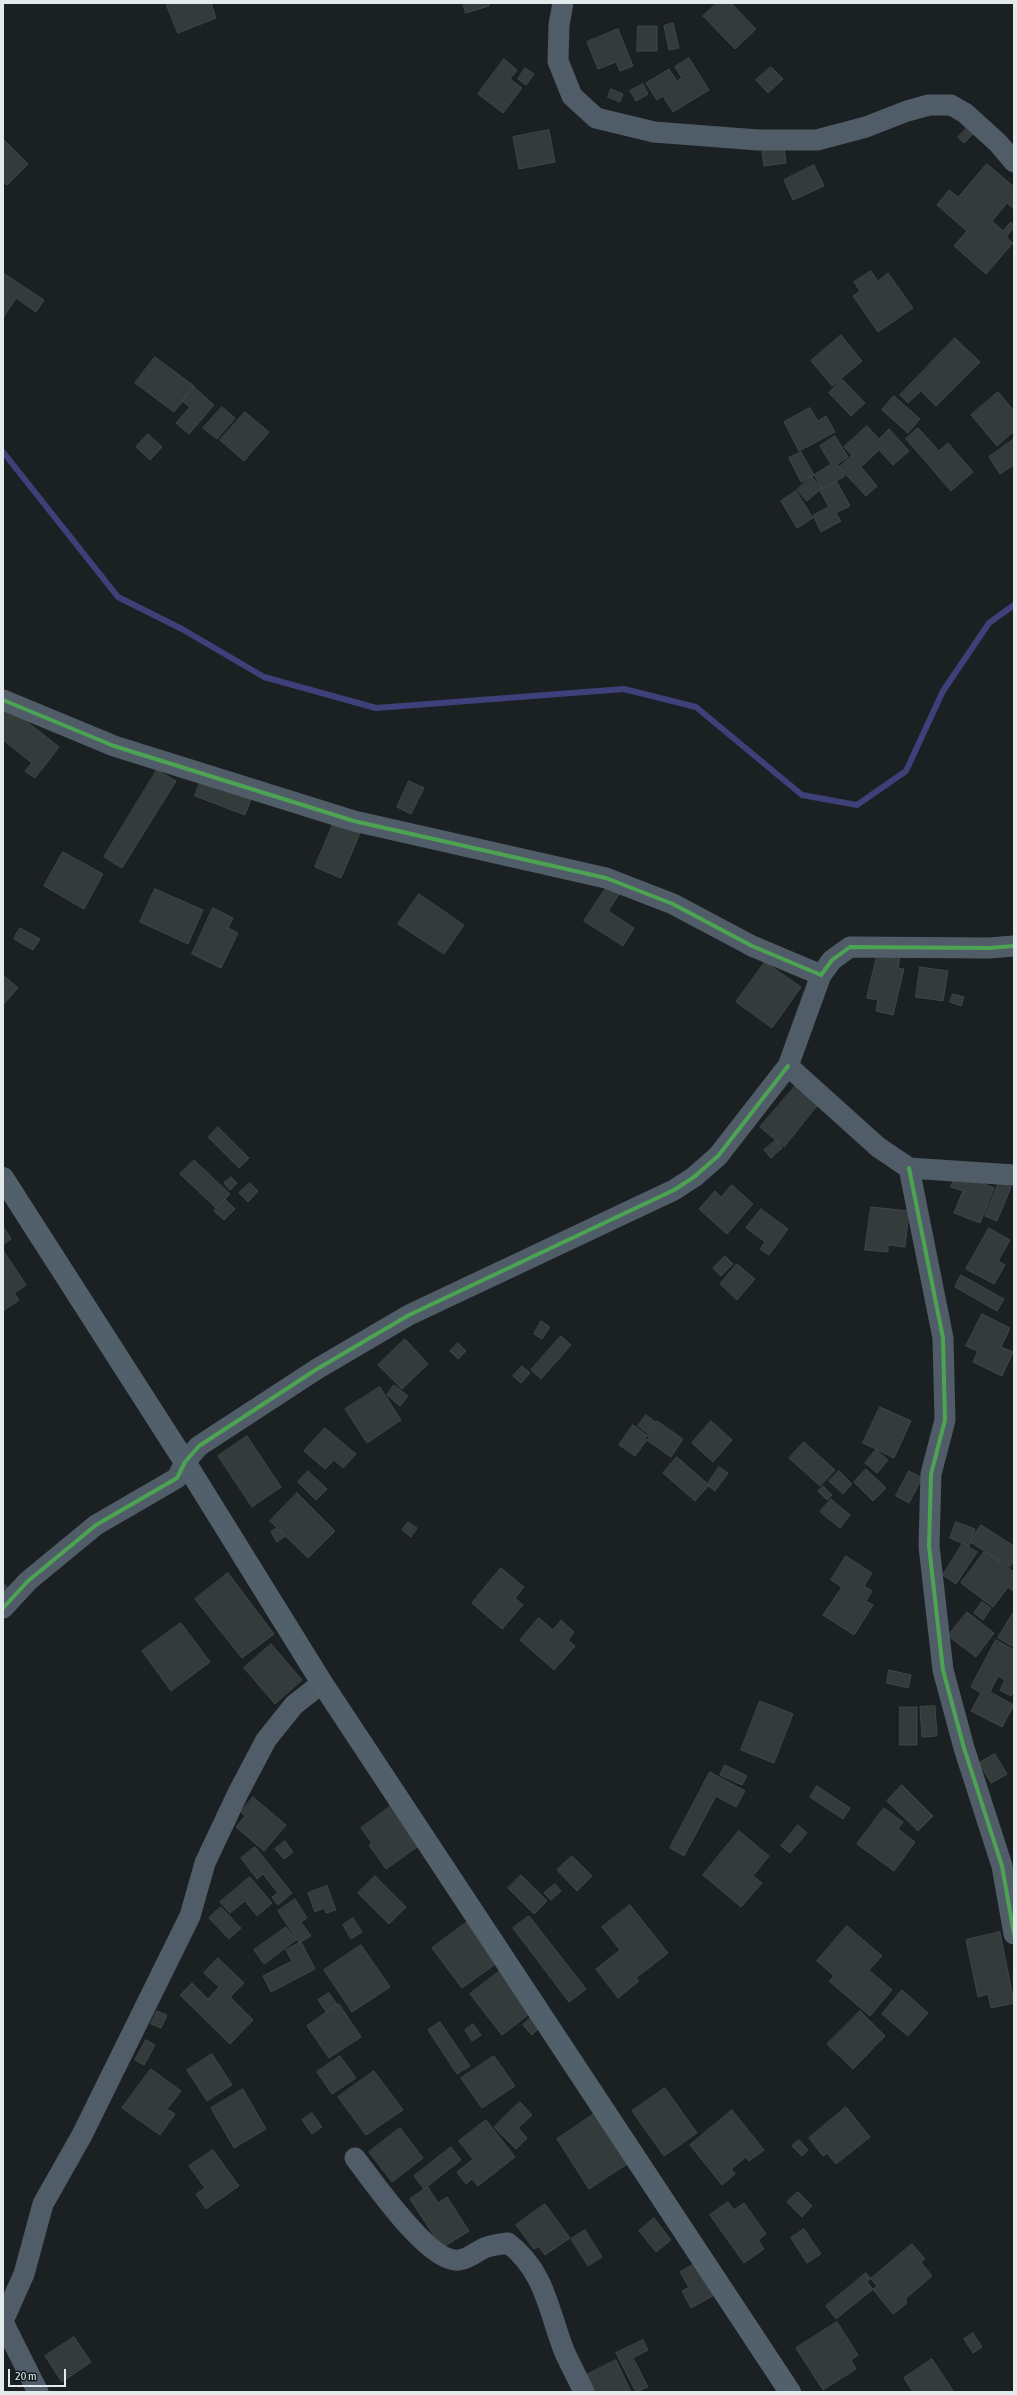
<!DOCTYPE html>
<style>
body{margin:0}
#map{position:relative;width:1017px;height:2395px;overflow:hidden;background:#1b2122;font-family:"Asap Condensed",sans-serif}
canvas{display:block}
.frame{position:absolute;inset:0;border:4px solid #e3eaec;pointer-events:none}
.scale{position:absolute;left:8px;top:2369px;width:58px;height:18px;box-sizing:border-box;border:2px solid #e3eaec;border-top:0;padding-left:5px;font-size:12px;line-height:14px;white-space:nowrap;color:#e3eaec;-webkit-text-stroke:3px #0f191b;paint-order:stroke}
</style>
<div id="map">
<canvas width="1017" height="2395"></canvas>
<div class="frame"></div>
<div class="scale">20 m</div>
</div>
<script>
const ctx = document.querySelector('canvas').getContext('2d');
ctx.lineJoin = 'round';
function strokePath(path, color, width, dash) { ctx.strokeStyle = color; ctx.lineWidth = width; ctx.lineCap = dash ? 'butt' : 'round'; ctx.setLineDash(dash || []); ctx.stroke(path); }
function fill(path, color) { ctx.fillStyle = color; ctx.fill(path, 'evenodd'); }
const stream = new Path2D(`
 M3,452l115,145 64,32 82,48 112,31 248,-19 72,18 106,88 55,10 49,-34 37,-80 46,-68 25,-18`);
const building = new Path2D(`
 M166,3h45l5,15 -38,15z
 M463,3h25l1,3 -23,7z
 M717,3h14l25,26 -21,20 -32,-33z
 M673,23l6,25 -10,2 -5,-24z
 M638,26h19v25h-20z
 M618,29l15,37 -13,5 -4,-9 -18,7 -11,-27z
 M689,58l20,32 -36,22 -10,-16 -6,4 -11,-17 23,-14 8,12 5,-3 -7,-11z
 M504,59l13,11 -7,9 12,9 -19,25 -25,-19z
 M771,67l12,12 -15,14 -12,-13z
 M525,68l9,6 -8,11 -8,-6z
 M643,84l5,10 -12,7 -6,-10z
 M611,89l12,5 -3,8 -12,-5z
 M967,128l6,6 -9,9 -6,-6z
 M549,130l6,32 -36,7 -6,-32z
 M4,140l24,24 -21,21 -4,-4z
 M784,148l2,15 -22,3 -2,-15z
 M987,164l27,23v22l-7,-6 -15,18 11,10 8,-9 3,5 -8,10 7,6 -27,31 -32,-28 13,-15 -30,-26 12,-15 9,7z
 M814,165l10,21 -31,14 -9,-20z
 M871,271l7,10 10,-8 25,35 -35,24 -25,-36 7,-5 -6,-9z
 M3,273l41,27 -8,12 -20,-14 -13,20z
 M841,335l21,26 -30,25 -21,-25z
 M955,338l25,24 -44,44 -15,-15 -13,12 -8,-8z
 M155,357l39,29 -20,26 -39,-29z
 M842,379l23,24 -14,13 -22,-23z
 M194,387l20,18 -25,29 -13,-11 14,-16 -8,-6z
 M998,392l16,19v20l-17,15 -26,-31z
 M894,396l26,23 -12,14 -26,-23z
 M222,407l13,11 -18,21 -14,-11z
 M810,408l8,13 8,-5 9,16 -36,19 -15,-29z
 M245,412l24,20 -25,29 -24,-21z
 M867,426l12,13 10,-10 20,22 -16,14 -14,-15 -18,17 16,19 -11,10 -27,-29 13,-12 -8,-8z
 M918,428l21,23 9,-8 25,29 -22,19 -45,-52z
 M148,434l14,13 -12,13 -14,-13z
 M835,436l13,21 -11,7 8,12 -22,13 -9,-14 17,-11 -11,-18z
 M1014,439v26l-14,9 -11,-17z
 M801,452l13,23 -13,7 -12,-24z
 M811,476l11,12 -15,13 -10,-11z
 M837,482l13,24 -14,7 5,8 -20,11 -8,-17 16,-8 -9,-16z
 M796,491l17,27 -16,10 -16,-27z
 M7,706l52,41 -24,31 -10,-7 7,-8 -29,-23v-29z
 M157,770l19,11 -54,87 -18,-11z
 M202,777l50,19 -7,19 -50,-19z
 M409,781l15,7 -13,26 -14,-7z
 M334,822l26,11 -19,45 -26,-11z
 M63,852l40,22 -19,35 -40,-23z
 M610,882l12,8 -14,21 26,17 -11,18 -39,-25z
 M155,889l48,21 -15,34 -48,-22z
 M419,894l45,31 -20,29 -46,-30z
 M213,908l20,10 -5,10 10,5 -17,35 -29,-14z
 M20,928l20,11 -7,11 -19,-11z
 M878,952l22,5 -2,11 6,1 -11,46 -17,-4 2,-11 -11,-2z
 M765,962l36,25 -29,41 -36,-26z
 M920,967l28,4 -5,30 -27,-4z
 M3,975l15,13 -15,17z
 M953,994l11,3 -3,9 -11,-4z
 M798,1083l22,19 -36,45 -24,-20z
 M218,1127l31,31 -10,10 -31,-31z
 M776,1140l6,8 -11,10 -7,-8z
 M194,1160l36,34 -14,14 -36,-34z
 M957,1173l37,15 -14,35 -26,-10 9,-22 -12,-4z
 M231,1177l6,6 -7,7 -6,-7z
 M999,1182l12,5 -14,34 -12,-5z
 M250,1183l8,8 -10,11 -9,-9z
 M732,1185l21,19 -26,30 -28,-25 16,-18 6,6z
 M225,1199l10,10 -11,11 -10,-9z
 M871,1207l38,4 -4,36 -17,-2v7l-23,-2z
 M761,1209l27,20 -19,26 -9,-6 5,-7 -19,-14z
 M3,1226l8,13 -8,6z
 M989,1228l21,12 -12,21 7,4 -11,19 -28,-15z
 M3,1250l23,35 -12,8 5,7 -16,11z
 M725,1256l8,8 -12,12 -8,-8z
 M737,1264l18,15 -18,21 -17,-16z
 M961,1275l43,24 -7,12 -42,-24z
 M982,1314l28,14 -9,19 12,5 -11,24 -29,-14 5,-11 -12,-5z
 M541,1321l9,6 -8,12 -8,-5z
 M561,1336l10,9 -30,34 -10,-9z
 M405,1339l23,25 -26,25 -24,-24z
 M458,1343l8,8 -8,8 -8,-8z
 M522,1366l8,7 -9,10 -8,-7z
 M394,1385l14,11 -8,10 -13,-11z
 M380,1387l21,33 -34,23 -22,-34z
 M880,1407l31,14 -17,37 -31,-15z
 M646,1415l9,7 -8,11 -9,-7z
 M657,1421l26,18 -12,18 -26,-18z
 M711,1421l21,19 -19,22 -21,-19z
 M633,1425l16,12 -14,19 -16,-11z
 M325,1428l31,26 -13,14 -9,-8 -9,9 -21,-18z
 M247,1436l34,51 -29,20 -34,-51z
 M804,1442l31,28 -15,16 -31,-28z
 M876,1450l12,10 -11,13 -12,-10z
 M677,1457l32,28 -14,16 -32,-28z
 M719,1467l9,6 -13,18 -8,-6z
 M866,1469l20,19 -13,13 -19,-19z
 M308,1471l19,18 -11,11 -18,-18z
 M839,1471l13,13 -9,10 -14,-13z
 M909,1471l13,7 -13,25 -13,-7z
 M823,1486l9,9 -5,5 -9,-9z
 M297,1493l38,38 -27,27 -38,-37z
 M831,1499l19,16 -10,13 -20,-16z
 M408,1522l9,6 -6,9 -9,-7z
 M956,1522l19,7 -6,17 -19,-8z
 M981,1525l33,21v14l-4,7 -40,-25z
 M278,1527l7,9 -8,6 -6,-10z
 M963,1543l14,9 -21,32 -13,-9z
 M985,1551l29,21v20l-6,-5 -15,20 -32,-24z
 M846,1556l26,17 -8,13 8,5 -6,10 7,4 -19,30 -31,-20 19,-28 -11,-7z
 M501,1568l23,19 -9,11 8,7 -21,24 -30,-26z
 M228,1573l46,61 -32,24 -47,-59z
 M3,1582l8,10 -8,6z
 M982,1602l9,6 -8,12 -9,-7z
 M1014,1611v36l-16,-9z
 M967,1612l27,21 -18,24 -28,-21z
 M539,1618l14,12 8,-10 13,12 -6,8 7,6 -21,24 -34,-30z
 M181,1623l29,39 -39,29 -29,-40z
 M996,1640l18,10v40l-3,6 -11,-6 5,-10 -7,-4 -8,16 24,13 -12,22 -31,-16 10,-18 -10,-6z
 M271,1644l31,36 -27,24 -31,-36z
 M889,1670l22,5 -3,13 -21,-5z
 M760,1701l33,13 -19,49 -33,-13z
 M935,1706l2,30 -15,1 -2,-30z
 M900,1707h17v38h-17z
 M995,1754l12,20 -16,9 -12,-20z
 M725,1765l22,11 -5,9 -22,-10z
 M710,1772l35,19 -9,16 -20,-11 -32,60 -14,-8z
 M902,1785l31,31 -15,15 -31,-30z
 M817,1786l33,22 -7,11 -33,-22z
 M253,1797l33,28 -22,26 -28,-24 9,-11 -4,-4z
 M391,1806l29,39 -34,24 -17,-24 3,-2 -11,-15z
 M884,1808l19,14 -5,7 17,13 -21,29 -37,-27z
 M798,1825l9,8 -17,20 -9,-7z
 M739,1831l30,25 -16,20 9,7 -21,24 -38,-32z
 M285,1841l8,11 -9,7 -9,-10z
 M255,1847l37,46 -14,12 -6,-8 6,-4 -15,-19 -6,5 -16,-21z
 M572,1856l20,20 -15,15 -20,-21z
 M521,1875l26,26 -13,13 -26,-26z
 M375,1876l31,31 -17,17 -31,-31z
 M250,1877l22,26 -15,13 -12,-15 -15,12 -10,-11z
 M555,1884l6,7 -10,9 -7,-7z
 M327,1886l9,24 -10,3 -2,-5 -9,4 -7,-19z
 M295,1899l12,19 -6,4 10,14 -12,7 -21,-32z
 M630,1905l38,48 -32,25 3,3 -21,17 -22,-29 24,-19 -18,-23z
 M221,1907l20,21 -12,11 -20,-21z
 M529,1916l57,73 -17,13 -56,-74z
 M353,1918l9,14 -11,7 -8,-14z
 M467,1922l30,41 -35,25 -30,-40z
 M847,1926l35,30 -13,14 23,20 -22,26 -41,-35 5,-5 -17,-15z
 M286,1927l10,13 -32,24 -10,-14z
 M1000,1932l14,71 -23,5 -3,-14 -10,3 -12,-57z
 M301,1942l14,27 -44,23 -8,-16 29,-15 -6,-11z
 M361,1945l29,42 -38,25 -28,-42z
 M218,1958l26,25 -14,14 23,23 -23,24 -50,-49 12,-12 16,16 11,-12 -15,-14z
 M501,1970l32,41 -31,24 -32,-41z
 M902,1990l26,23 -20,23 -26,-22z
 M329,1993l9,13 -11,7 -9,-13z
 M339,2004l22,33 -32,21 -22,-32z
 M157,2011l10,4 -6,13 -10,-4z
 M860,2011l25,25 -32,33 -26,-25z
 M530,2018l9,10 -7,7 -9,-10z
 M440,2022l30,44 -13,8 -29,-44z
 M473,2024l8,11 -9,6 -7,-11z
 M146,2040l9,5 -11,20 -9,-5z
 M212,2054l20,31 -25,16 -20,-31z
 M340,2056l16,22 -24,16 -15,-22z
 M494,2056l21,30 -33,22 -21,-30z
 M151,2069l30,22 -14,18 8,5 -15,21 -38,-27z
 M374,2071l29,39 -37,25 -28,-38z
 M665,2088l32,45 -33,23 -32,-45z
 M243,2089l23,40 -32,19 -23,-40z
 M520,2102l12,13 -14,13 9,10 -11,11 -22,-22z
 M846,2107l24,30 -34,27 -9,-11 -4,3 -14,-18z
 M732,2110l32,40 -15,11 -3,-4 -15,12 4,5 -13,11 -32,-40z
 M312,2113l10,14 -10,7 -10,-14z
 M594,2114l33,50 -38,25 -32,-50z
 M486,2120l29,37 -37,29 -6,-7 -6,5 -9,-12 16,-13 -14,-18z
 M400,2128l23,30 -31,24 -23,-30z
 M799,2140l9,10 -6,6 -10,-10z
 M451,2147l10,13 -37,29 -10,-13z
 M213,2150l26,36 -33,23 -10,-15 9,-6 -16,-22z
 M428,2187l10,16 9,-6 22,34 -27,17 -32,-49z
 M798,2192l14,14 -10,11 -15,-15z
 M728,2202l6,8 10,-7 22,31 -8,6 6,9 -20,14 -34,-48z
 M545,2204l25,34 -25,17 -6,-9 -5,3 -18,-24z
 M654,2218l17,22 -15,12 -17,-21z
 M804,2229l17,25 -14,9 -16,-25z
 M585,2230l17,27 -14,9 -17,-27z
 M912,2244l13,15 -4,3 11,14 -26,22v6l-13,10 -26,-32z
 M700,2261l18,32 -27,15 -9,-17 7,-4 -9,-15z
 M866,2273l11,13 -41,33 -10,-13z
 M837,2322l21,33 -7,5 5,9 -33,21 -27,-42z
 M973,2333l9,14 -9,6 -9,-14z
 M74,2337l17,25 -29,20 -17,-26z
 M643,2340l5,10 -15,8 15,29 -12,5 -20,-39z
 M932,2359l22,33h-41l-9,-14z
 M616,2360l15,32h-36l-9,-17z`);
const street = new Path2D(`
 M563,3l-4,22 -1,36 14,35 24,22 58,14 104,8h59l49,-13 41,-16 22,-6h22l14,8 33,30 16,19
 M3,700l111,46 240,75 252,57 67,26 79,42 69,29 11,-15 18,-13 139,1 25,-2
 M821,975l-33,91 90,81 31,21 105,7
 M909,1168l34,170 2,82 -14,54 -2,72 14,124 21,78 38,118 12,68
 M3,1608l25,-27 68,-56 81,-47 8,-16 14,-16 118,-77 92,-54 265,-125 20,-13 24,-21 70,-90
 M355,2158c18,23 75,107 104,102 10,-1 19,-10 28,-13 7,-2 14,-3 21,-4 38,29 40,68 57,110 6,13 13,26 19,39
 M3,2321l21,-47 19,-70 39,-69 108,-219 15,-53 33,-70 28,-53 28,-35 28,-22
 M3,2322l35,70`);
const secondary = new Path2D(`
 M3,1178l182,284 137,221 468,709`);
const cycleway = new Path2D(`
 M3,700l111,46 240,75 252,57 67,26 79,42 69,29 11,-15 18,-13 139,1 25,-2
 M909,1168l34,170 2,82 -14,54 -2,72 14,124 21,78 38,118 12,68
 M3,1608l25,-27 68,-56 81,-47 8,-16 14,-16 118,-77 92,-54 265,-125 20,-13 24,-21 70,-90`);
strokePath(stream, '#3e4079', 6);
fill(building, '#333b3b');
strokePath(building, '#414646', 1);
strokePath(street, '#505d69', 21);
strokePath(secondary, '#51606b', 22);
strokePath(cycleway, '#4ca352', 4);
</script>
